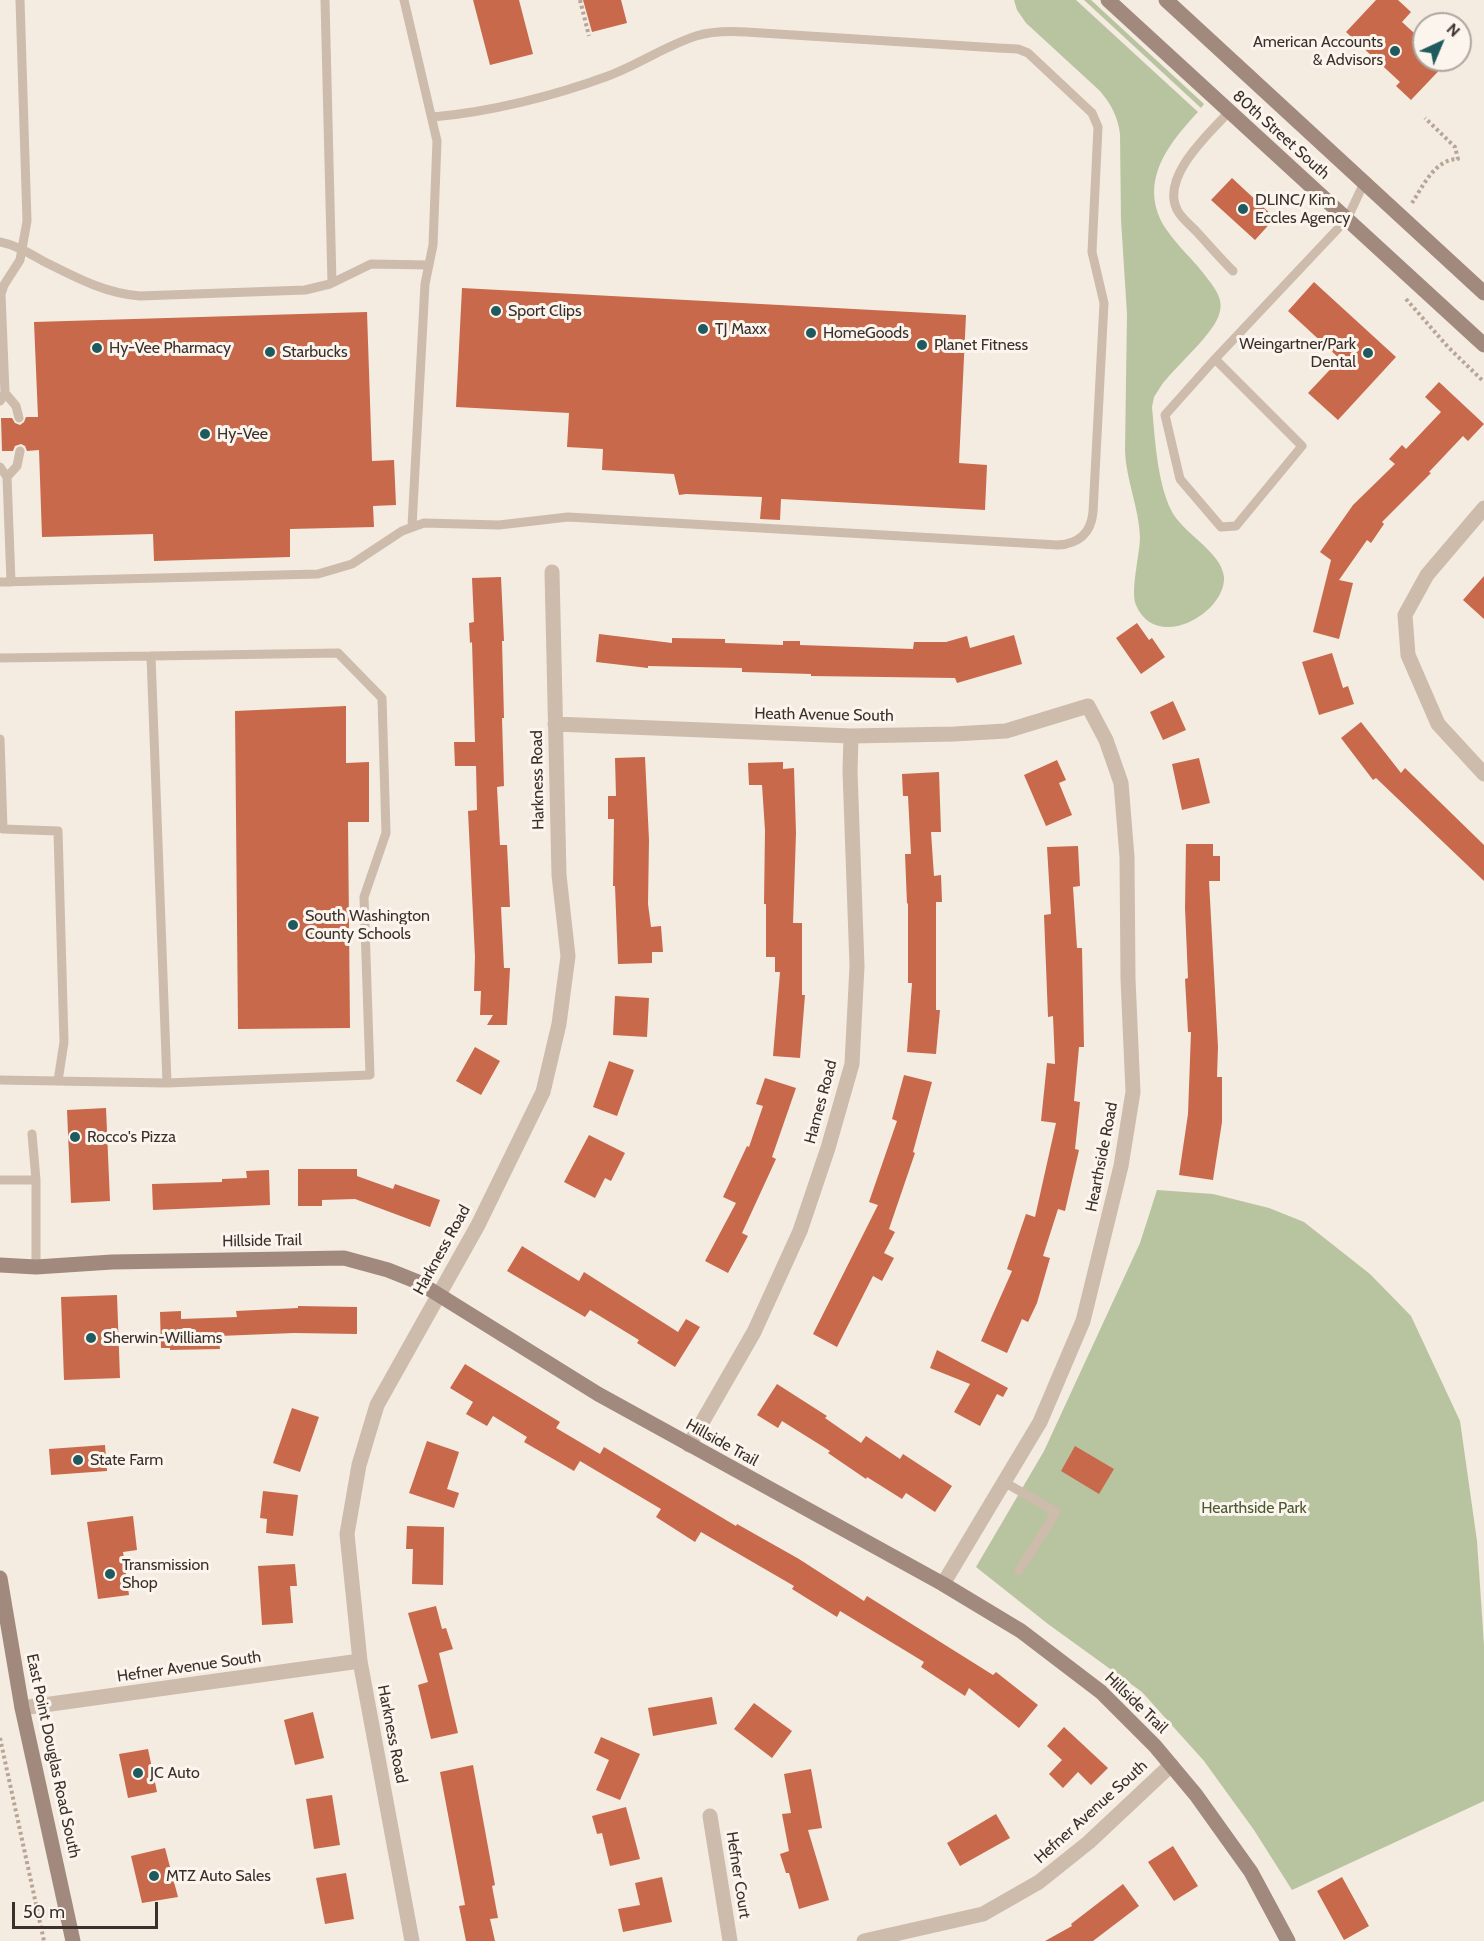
<!DOCTYPE html>
<style>
body{margin:0}
#map{position:relative;width:1484px;height:1941px;overflow:hidden;background:#f4ebe1;font-family:Cabin,sans-serif}
canvas{display:block}
.north{position:absolute;left:1412px;top:12px;width:60px;height:60px;box-sizing:border-box;background:#fbf5ee;border:2px solid #aea6a0;border-radius:50%;rotate:44deg;font-size:16px;font-weight:700;line-height:24px;text-align:center;color:#3b302b}
.north::after{content:'';display:block;margin:auto;width:21px;height:27px;background:#1f5a5e;clip-path:polygon(50% 0,100% 100%,50% 72%,0 100%)}
.scale{position:absolute;left:12px;top:1902px;width:146px;height:27px;box-sizing:border-box;border:3px solid #3b302b;border-top:0;padding-left:8px;font-size:18px;line-height:21px;white-space:nowrap;color:#3b302b;-webkit-text-stroke:4px #fbf5ee;paint-order:stroke}
</style>
<div id="map">
<canvas width="1484" height="1941"></canvas>
<div class="north">N</div>
<div class="scale">50 m</div>
</div>
<script>
const ctx = document.querySelector('canvas').getContext('2d');
ctx.lineJoin = 'round';
function fill(path, color) { ctx.fillStyle = color; ctx.fill(path, 'evenodd'); }
function strokePath(path, color, width, dash) { ctx.strokeStyle = color; ctx.lineWidth = width; ctx.lineCap = dash ? 'butt' : 'round'; ctx.setLineDash(dash || []); ctx.stroke(path); }
function drawText(font, color, halo, rows, align = 'center') {
  ctx.font = font + ' Cabin,sans-serif'; ctx.lineWidth = 6; ctx.setLineDash([]); ctx.textBaseline = 'middle'; ctx.strokeStyle = halo; ctx.fillStyle = color; for (const [text, x, y, turn = 0] of rows) {
    ctx.save(); ctx.translate(x, y); ctx.rotate((+turn || 0) * Math.PI / 180); ctx.textAlign = isNaN(turn) ? turn : align; if (halo) ctx.strokeText(text, 0, 0); ctx.fillText(text, 0, 0); ctx.restore();
  }
}
const green = new Path2D(`
 M1014,0h62l122,112c-31,33 -61,72 -32,117 12,18 29,32 41,49 8,10 16,21 13,33 -4,22 -45,55 -59,75l-7,11 -2,10c3,32 5,74 19,103 11,23 51,42 53,67 2,36 -68,76 -88,28 -6,-14 4,-51 4,-68 -1,-29 -14,-57 -15,-86l2,-137 -6,-94 -1,-86c-2,-17 -9,-30 -20,-43l-74,-68 -9,-13z
 M1084,0h7l113,104 -3,4z
 M1157,1190l56,4 56,14 35,14 66,52 41,42 49,105 17,120 7,104v156l-192,89 -38,-60 -50,-69 -62,-69 -94,-68 -72,-57 68,-116 96,-208z`);
const building = new Path2D(`
 M473,0h46l14,54 -43,11z
 M583,0h38l6,23 -35,9z
 M1376,0h22l13,12 -9,10 22,20v18h25l-38,40 -15,-14 4,-4 -54,-50z
 M1232,178l43,40 -20,22 -44,-40z
 M1314,282l82,75 -58,63 -30,-27 32,-34 -52,-48z
 M462,288l504,27 -7,148 28,2 -2,45 -204,-11 -1,21 -20,-1 2,-22 -76,-3 -7,1 -5,-21 -72,-4 1,-21 -36,-2 2,-34 -113,-6z
 M367,312l5,149 22,-1 2,45 -23,1 1,21 -84,2v28l-136,4 -1,-27 -111,3 -3,-87 -12,1 -2,-5 -4,-2 -6,2 -2,5h-11l-1,-33h11l3,5 5,2 4,-3 2,-5h12l-4,-95z
 M1439,382l45,42 -16,17 -5,-5 -34,36 2,1 -49,49 2,2 -13,19 -4,-3 -28,40 14,3 -14,56 -26,-7 18,-72 -11,-8 33,-47 42,-41 -6,-5 13,-14 4,4 35,-37 -16,-15z
 M1484,576v43l-21,-19z
 M501,577l3,64h-2l2,77h-2l2,68 -7,1 3,58h7l3,62h-9l3,61h6l-3,57h-20l6,-10h-13l1,-24h-7l1,-34 -7,-146 9,-1 -1,-44h-21l-1,-24h21l-3,-100 -2,1 -1,-20 5,-1 -2,-44z
 M1137,623l12,17 3,-2 13,19 -24,17 -25,-36z
 M599,634l73,9v-5l53,1v4l58,2v-4h17v4l113,4 1,-7h32l21,-6 3,12 44,-13 8,29 -65,19 -2,-5 -144,-2v-2l-69,-2v-4l-94,-2v2l-52,-6z
 M1332,653l11,35 5,-2 6,18 -35,11 -17,-53z
 M1173,701l13,29 -23,10 -13,-28z
 M346,706v57l23,-1v60h-21l2,206 -112,1 -3,-318z
 M1361,722l40,51 4,-5 79,77v36l-108,-103 -3,2 -32,-42z
 M645,757l4,83 -1,64 3,23 10,-1 2,26h-11v11l-34,1 -3,-78h-2l1,-67h-6v-23h8l-1,-38z
 M1199,758l11,45 -28,7 -10,-46z
 M1057,760l9,20 -7,3 13,32 -26,11 -22,-51z
 M783,762v7l11,-1 2,65 -3,90h9v72h3l-5,63 -27,-2 7,-84h-5v-15h-9v-53h-2l1,-74 -3,-45h-13l-1,-22z
 M939,772l2,60h-10l3,44 7,-1 1,27h-6v108h4l-4,44 -29,-2 5,-69h-4v-80l-1,1 -2,-50h6l-3,-58h-5l-1,-22z
 M1186,844h27v12h7v25h-11l9,166 -1,30h5v45l-9,58 -34,-5 9,-61 3,-82h-3l-3,-53 3,-1 -3,-70z
 M1078,846l2,40 -7,1 4,61h5l2,99h-5l-5,54 6,1 -5,47 4,1 -14,61 -7,-2 -15,47 7,2 -13,45 -9,19 -6,-3 -15,34 -26,-12 31,-70 -5,-2 19,-55 9,3 21,-94 -15,-2 6,-58 8,1 -2,-48 -5,1 -4,-102 7,-1 -4,-67z
 M615,996l34,2 -2,39 -34,-2z
 M475,1047l25,14 -19,34 -25,-14z
 M609,1061l25,9 -17,46 -24,-9z
 M904,1075l28,7 -19,70 2,1 -26,76 6,3 -11,21 10,5 -12,23 -9,-5 -36,71 -24,-13 65,-129 -9,-3 28,-81 -5,-2z
 M765,1078l31,10 -24,69 4,2 -34,74 6,3 -20,37 -23,-12 31,-58 -13,-6 24,-51 2,1 14,-41 -7,-2z
 M106,1108l4,93 -39,2 -4,-93z
 M589,1135l36,18 -14,28 -6,-3 -10,20 -31,-16z
 M298,1169h59v7l36,13 2,-5 45,16 -10,27 -75,-28 -33,1v6h-24z
 M269,1170l1,35 -117,5 -1,-26 70,-2v-3l25,-1 -1,-7z
 M522,1246l57,35 5,-9 94,60 8,-13 14,8 -25,40 -38,-24 2,-3 -49,-30 -5,7 -78,-46z
 M117,1295l3,83 -56,2 -3,-83z
 M298,1306l59,1v27l-63,-1 -75,3 1,13 -50,1v-2h-9l-1,-36 21,-1v8l56,-2 -1,-6 62,-3z
 M937,1350l71,38 -5,9 -6,-3 -17,32 -26,-14 16,-28 -40,-16z
 M465,1364l95,58 -4,6 44,26 4,-7 132,79 1,-2 62,35 65,42 3,-5 126,79 3,-3 42,33 -19,23 -50,-40 -4,8 -44,-29 3,-5 -84,-51 -3,6 -45,-28 2,-3 -93,-54 -6,10 -39,-25 5,-8 -81,-48 -6,10 -50,-29 3,-5 -34,-21 -6,10 -21,-12 7,-12 -23,-14z
 M777,1384l50,32 -2,2 36,25 5,-7 34,23 3,-5 49,32 -17,26 -29,-19 -4,6 -35,-22 -1,2 -38,-26 2,-2 -48,-30 -4,7 -21,-13z
 M292,1408l27,9 -19,55 -27,-9z
 M427,1441l32,11 -12,37 12,4 -5,15 -45,-15z
 M105,1445l2,26 -56,4 -2,-26z
 M1075,1446l39,23 -15,25 -38,-23z
 M263,1491l35,4 -5,41 -27,-3 1,-14 -7,-1z
 M133,1516l4,34 -14,2 6,43 -31,4 -11,-77z
 M407,1526l37,1 -1,58 -31,-1 1,-35h-7z
 M295,1564l2,22h-7l3,37 -31,2 -4,-59z
 M436,1606l6,23 4,-1 7,21 -14,4 19,80 -27,6 -13,-54 10,-3 -20,-69z
 M712,1697l5,27 -64,12 -5,-28z
 M754,1703l38,28 -20,27 -38,-29z
 M313,1712l11,46 -29,7 -11,-45z
 M1064,1727l44,41 -17,17 -13,-13 -15,16 -14,-14 13,-14 -15,-14z
 M601,1737l39,17 -20,46 -24,-10 13,-30 -15,-7z
 M148,1749l9,43 -29,6 -9,-44z
 M473,1765l22,120 -3,1 6,32 -8,1 5,22h-29l-7,-35 6,-1 -25,-133z
 M811,1769l11,59 -14,2 21,70 -30,9 -10,-36h-3l-6,-19 9,-3 -7,-37 9,-1 -7,-39z
 M332,1795l8,50 -26,4 -8,-50z
 M626,1807l14,52 -30,7 -8,-33 -5,1 -5,-18z
 M996,1814l14,24 -50,28 -13,-23z
 M1173,1846l25,40 -24,15 -26,-39z
 M165,1848l13,49 -36,6 -11,-47z
 M346,1873l8,46 -29,5 -9,-46z
 M662,1877l10,45 -49,10 -5,-23 22,-4 -5,-22z
 M1342,1877l27,49 -25,14 -27,-49z
 M1123,1884l16,22 -46,35h-48l27,-15 -1,-2z`);
const path = new Path2D(`
 M580,0l9,36
 M1412,203c11,-17 23,-44 46,-44l-3,-12 -30,-29
 M1406,299l42,48 36,35
 M0,1738l44,203`);
const lane = new Path2D(`
 M325,0l7,283
 M404,0l33,141 -4,104 -8,39 -13,242
 M1229,112c-20,21 -72,68 -50,101 4,6 11,12 16,17 13,14 25,28 38,41
 M0,242c16,3 29,11 43,19 32,16 61,32 97,35l165,-6 25,-6 41,-20 58,1
 M1215,359l-50,56 15,64 41,48 15,-1 66,-80 -87,-87 132,-140 17,-36
 M5,393l11,13 3,12
 M0,401l5,-8 -4,-99 3,-9 16,-25 7,-39 -7,-221
 M0,467l7,10 4,105
 M7,477l10,-11 3,-15
 M0,582l318,-8 34,-10 50,-33 22,-8 75,2 69,-8 490,28c21,-1 33,-12 35,-33l11,-209 -12,-51 6,-125 -6,-14 -64,-60 -10,-4 -20,-1 -252,-16c-17,-1 -34,-1 -50,4 -31,10 -58,29 -88,40 -54,20 -118,36 -175,41
 M151,656l187,-3 44,45 4,135 -22,64 6,178 -203,8
 M0,658l151,-2 16,427 -167,-3
 M0,739l3,90 55,2 6,211 -6,39
 M32,1134l4,46
 M0,1180h36v87
 M1004,1482l52,30 -37,59`);
const street = new Path2D(`
 M1484,508l-57,67 -22,40 3,40 30,69 46,50
 M555,724l296,12 103,-2 52,-3 82,-25 18,34 15,43 6,74 1,122 5,113 -12,74 -38,155 -43,101 -97,162
 M689,1445l65,-113 46,-101 28,-83 24,-84 5,-98 -7,-195 1,-35
 M22,1708l338,-47
 M710,1816l20,125
 M412,1941l-52,-280 -13,-127 12,-69 18,-60 101,-180 65,-133 16,-68 9,-68 -9,-81 -7,-303
 M864,1941l119,-27 56,-32 50,-40 82,-77`);
const secondary = new Path2D(`
 M1108,0l376,345
 M1166,0l318,293
 M0,1265l36,2 76,-5 232,-4 44,12 30,12 180,112 345,190 78,47 80,61 54,54 41,49 55,77 37,69
 M0,1578l22,130 51,233`);
const markers = [
 [1395,51,6,"#1f5a5e"],
 [1243,209,6,"#1f5a5e"],
 [496,311,6,"#1f5a5e"],
 [703,329,6,"#1f5a5e"],
 [811,333,6,"#1f5a5e"],
 [922,345,6,"#1f5a5e"],
 [97,348,6,"#1f5a5e"],
 [270,352,6,"#1f5a5e"],
 [1368,353,6,"#1f5a5e"],
 [205,434,6,"#1f5a5e"],
 [293,925,6,"#1f5a5e"],
 [75,1137,6,"#1f5a5e"],
 [91,1338,6,"#1f5a5e"],
 [78,1460,6,"#1f5a5e"],
 [110,1574,6,"#1f5a5e"],
 [138,1773,6,"#1f5a5e"],
 [154,1876,6,"#1f5a5e"]
];
const poiNames = [
 ["American Accounts",1383,42,"right"],
 ["& Advisors",1383,60,"right"],
 ["DLINC/ Kim",1255,200],
 ["Eccles Agency",1255,218],
 ["Sport Clips",508,311],
 ["TJ Maxx",715,329],
 ["HomeGoods",823,333],
 ["Weingartner/Park",1356,344,"right"],
 ["Dental",1356,362,"right"],
 ["Planet Fitness",934,345],
 ["Hy-Vee Pharmacy",109,348],
 ["Starbucks",282,352],
 ["Hy-Vee",217,434],
 ["South Washington",305,916],
 ["County Schools",305,934],
 ["Rocco's Pizza",87,1137],
 ["Sherwin-Williams",103,1338],
 ["State Farm",90,1460],
 ["Transmission",122,1565],
 ["Shop",122,1583],
 ["JC Auto",150,1773],
 ["MTZ Auto Sales",166,1876]
];
const streetNames = [
 ["80th Street South",1281,135,42],
 ["Heath Avenue South",824,715,1],
 ["Harkness Road",538,780,-91],
 ["Hames Road",821,1102,-75],
 ["Hearthside Road",1102,1157,-79],
 ["Hillside Trail",262,1241,-1],
 ["Harkness Road",442,1250,-61],
 ["Hillside Trail",722,1443,29],
 ["Hefner Avenue South",189,1667,-8],
 ["Hillside Trail",1136,1703,44],
 ["Harkness Road",392,1734,79],
 ["East Point Douglas Road South",53,1756,78],
 ["Hefner Avenue South",1091,1812,-42],
 ["Hefner Court",738,1875,81]
];
const parkNames = [
 ["Hearthside Park",1254,1508]
];
fill(green, '#b8c4a0');
fill(building, '#c8694b');
strokePath(path, '#b9a596', 4, [3, 3]);
strokePath(lane, '#cdbbac', 9);
strokePath(street, '#cdbbac', 15);
strokePath(secondary, '#a18a7d', 15);
for (const [x, y, r, color] of markers) { const dot = new Path2D(); dot.arc(x, y, r, 0, 2 * Math.PI); ctx.fillStyle = color; ctx.fill(dot); strokePath(dot, '#fbf5ee', 2); }
drawText('16px', '#3b302b', '#fbf5ee', poiNames, 'left');
drawText('16px', '#3b302b', '#fbf5ee', streetNames);
drawText('16px', '#4a5a2e', '#fbf5ee', parkNames);
</script>
